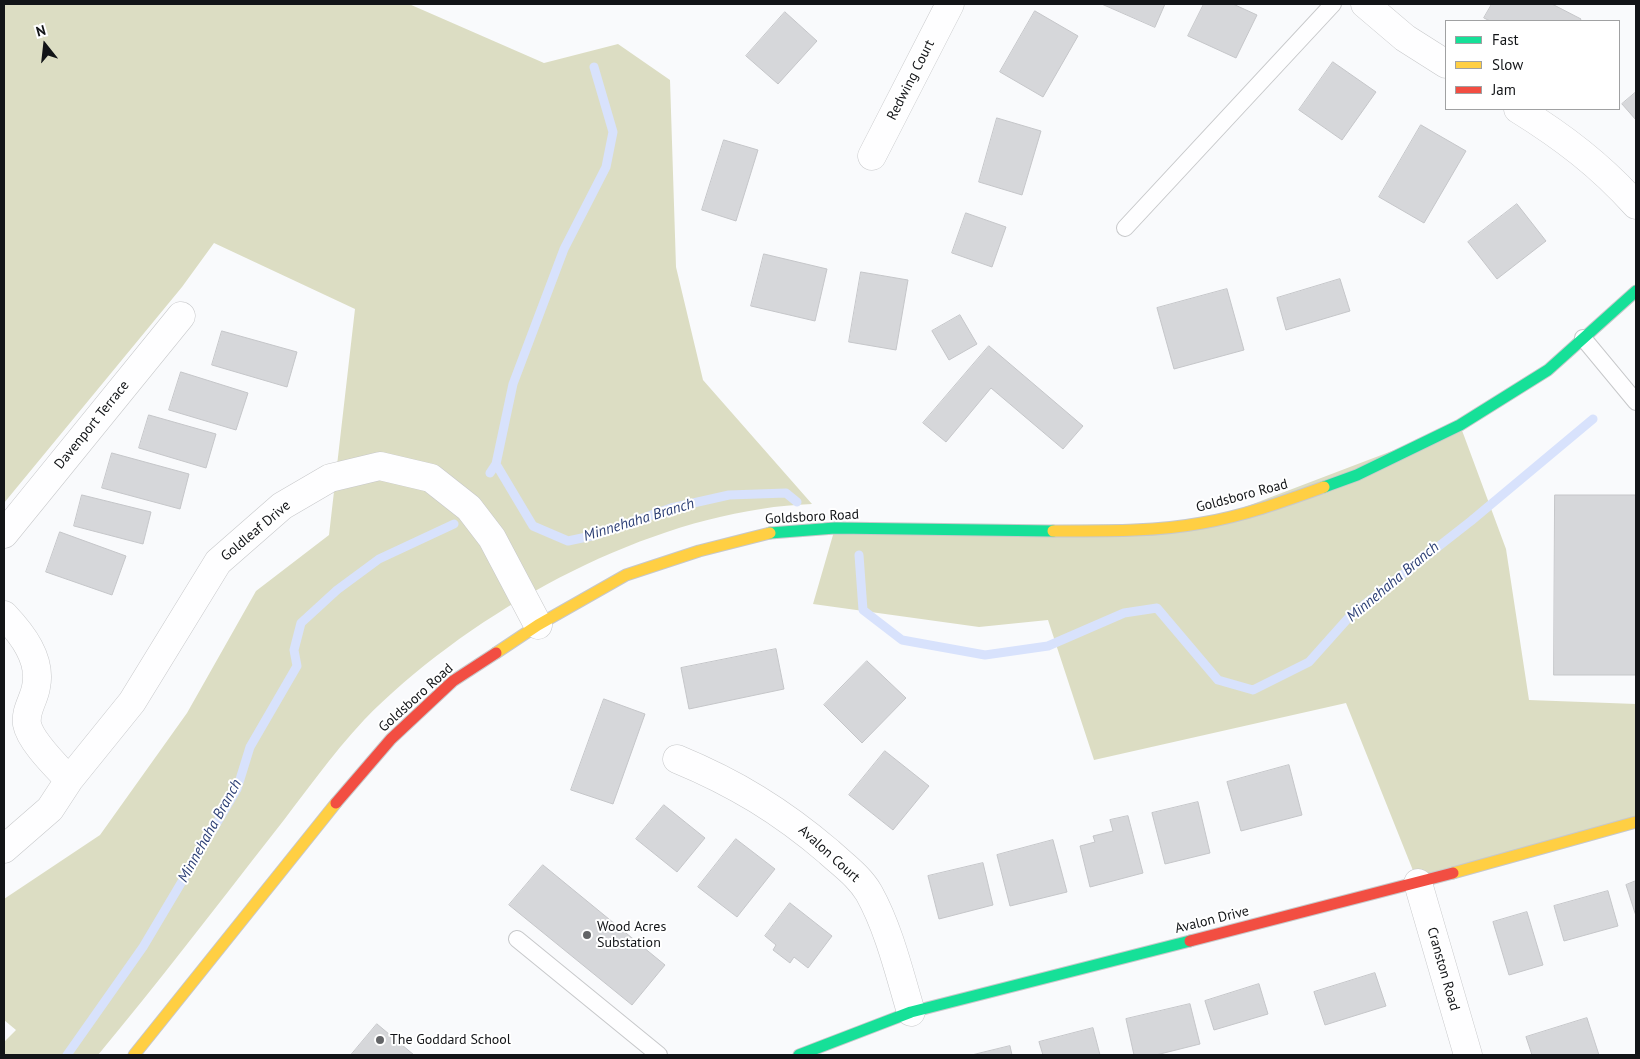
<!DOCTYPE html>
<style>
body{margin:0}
#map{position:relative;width:1640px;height:1059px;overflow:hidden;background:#f9fafc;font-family:"PT Sans",sans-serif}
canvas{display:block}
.frame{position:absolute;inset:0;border:5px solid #121417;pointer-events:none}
.legend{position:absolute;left:1445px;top:20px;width:175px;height:90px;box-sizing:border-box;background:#fff;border:1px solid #a0a1a2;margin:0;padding:6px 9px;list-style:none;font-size:15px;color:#121417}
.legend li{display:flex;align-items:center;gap:10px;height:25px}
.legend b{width:25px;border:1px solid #a0a1a2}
.north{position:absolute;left:20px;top:20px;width:50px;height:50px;-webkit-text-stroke:4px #fff;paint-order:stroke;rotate:344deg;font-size:14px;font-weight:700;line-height:20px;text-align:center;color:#121417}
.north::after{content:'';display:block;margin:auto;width:18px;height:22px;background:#121417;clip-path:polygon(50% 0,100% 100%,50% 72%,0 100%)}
</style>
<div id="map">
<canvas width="1640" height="1059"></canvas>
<div class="frame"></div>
<ul class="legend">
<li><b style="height:6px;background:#16e098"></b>Fast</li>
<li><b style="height:6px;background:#ffcf43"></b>Slow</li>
<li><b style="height:6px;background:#f24e42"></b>Jam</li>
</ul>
<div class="north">N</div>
</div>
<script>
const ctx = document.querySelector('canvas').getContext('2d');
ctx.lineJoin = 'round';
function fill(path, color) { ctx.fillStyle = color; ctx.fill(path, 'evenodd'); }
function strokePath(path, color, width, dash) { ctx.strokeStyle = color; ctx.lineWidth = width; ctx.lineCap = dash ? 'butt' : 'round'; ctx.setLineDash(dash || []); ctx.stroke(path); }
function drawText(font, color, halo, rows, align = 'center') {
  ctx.font = font + ' "PT Sans",sans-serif'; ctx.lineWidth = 4; ctx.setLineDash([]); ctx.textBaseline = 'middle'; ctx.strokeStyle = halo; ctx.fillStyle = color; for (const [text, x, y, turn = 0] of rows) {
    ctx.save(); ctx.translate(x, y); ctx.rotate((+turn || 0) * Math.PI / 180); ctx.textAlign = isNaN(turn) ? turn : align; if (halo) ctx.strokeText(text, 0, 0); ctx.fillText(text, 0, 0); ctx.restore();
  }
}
const forest = new Path2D(`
 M4,4h405l135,59 74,-19 52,36 6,187 27,113 109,124c-17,1 -34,2 -51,5 -141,21 -298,110 -397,211 -33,35 -61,76 -91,114 -58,74 -115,149 -175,221h-94v-13l12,-12 -12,-10v-121l96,-64 87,-122 69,-122 73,-56 26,-226 -141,-66 -32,44 -178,216z
 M1460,425l46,124 23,151 107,4v118l-218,61 -72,-180 -252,57 -46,-140 -69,7 -166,-23 22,-76 368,-5z`);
const stream = new Path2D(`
 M496,464l17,-80 51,-135 42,-82 7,-35 -19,-65
 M490,473l6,-9 37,62 35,15 28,-6 75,-27 58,-13 57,-2 11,9
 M859,555l4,55 39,30 83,15 63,-9 76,-33 33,-5 61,72 35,10 56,-28 42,-47 120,-94 122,-102
 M67,1055l76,-108 94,-158 13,-42 47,-81 -3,-16 7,-27 36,-33 42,-31 75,-35`);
const building = new Path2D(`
 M1102,4h63l-10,23z
 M1204,4h29l24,11 -21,43 -48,-22z
 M1492,4h60l29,15 -1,2h-90l-6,-3z
 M1035,11l43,25 -35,61 -43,-25z
 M785,12l32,29 -39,43 -32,-28z
 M1333,62l43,30 -34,48 -43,-30z
 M1636,92v28l-14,-16z
 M997,118l44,13 -19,64 -43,-13z
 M1421,125l45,26 -42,72 -45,-26z
 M724,140l34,10 -22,71 -34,-11z
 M1517,204l29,37 -49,38 -29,-37z
 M966,213l40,14 -14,40 -40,-14z
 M764,254l63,15 -12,52 -64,-15z
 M861,272l47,8 -12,70 -47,-8z
 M1340,279l10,32 -64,19 -9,-32z
 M1227,289l17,61 -70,19 -17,-61z
 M960,315l17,29 -28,16 -17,-29z
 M222,331l75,21 -10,35 -75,-22z
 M989,346l94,80 -20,23 -72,-61 -45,54 -23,-19z
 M181,372l67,21 -12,37 -67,-20z
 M149,415l67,19 -10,34 -67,-20z
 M112,453l77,21 -9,35 -78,-21z
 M82,495l69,17 -8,32 -69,-18z
 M1555,495h81v180h-82z
 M60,532l66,24 -14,39 -66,-23z
 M776,649l8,40 -95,20 -8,-41z
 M867,661l39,37 -44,45 -38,-38z
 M604,699l41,15 -32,90 -42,-14z
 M885,751l44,35 -36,44 -44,-35z
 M1289,765l13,50 -61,16 -14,-49z
 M1198,802l12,51 -45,11 -13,-51z
 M664,805l41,33 -28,34 -41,-33z
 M1128,816l15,57 -53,14 -10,-41 15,-4 -2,-6 20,-5 -3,-11z
 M736,839l39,30 -38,48 -39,-30z
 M1053,840l14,52 -57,14 -13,-51z
 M983,863l10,42 -54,14 -11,-43z
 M543,865l122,100 -33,40 -123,-100z
 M1636,881v35l-10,-31z
 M1608,891l10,35 -54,15 -10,-35z
 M790,903l42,33 -24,32 -14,-11 -4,6 -17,-13 3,-5 -11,-9z
 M1527,912l16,53 -34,10 -16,-53z
 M1375,973l11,33 -61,19 -11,-33z
 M1259,984l9,30 -54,16 -9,-29z
 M1190,1004l10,40 -44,11h-22l-8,-36z
 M1587,1018l12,37h-67l-6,-18z
 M377,1024l37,31h-63z
 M1093,1028l7,27h-57l-4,-13z
 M1010,1046l2,9h-40z`);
const lane = new Path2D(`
 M1125,228l208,-224
 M1583,338l53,64
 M517,939l142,116`);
const street = new Path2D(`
 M1365,4l40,34 41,26
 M1518,109c45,28 82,56 118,96
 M872,156l78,-152
 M4,534l177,-218
 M4,615c18,19 38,44 32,72 -2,13 -11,23 -9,37 3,17 30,43 42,56
 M677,759c58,24 104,52 152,93 14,13 30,24 40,41 20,36 30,79 42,119
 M4,849l46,-40 19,-29 63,-78 86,-140 64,-56 48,-28 50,-12 51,12 38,30 23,30 46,87
 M1418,883l50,172`);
const fast = new Path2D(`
 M1324,487l33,-12 103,-50 88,-55 88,-79
 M770,533l65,-5 218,3
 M799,1055l112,-43 279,-71`);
const slow = new Path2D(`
 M1053,531c49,0 100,1 149,-8 42,-7 83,-22 122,-36
 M496,653l42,-28 88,-50 73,-24 71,-18
 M1453,873l183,-51
 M134,1055l202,-252`);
const jam = new Path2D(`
 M336,803l55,-64 62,-58 43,-28
 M1190,941l263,-68`);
const markers = [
 [587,935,5,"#636467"],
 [380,1040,5,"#636467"]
];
const streetNames = [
 ["Redwing Court",911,80,-63],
 ["Davenport Terrace",92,425,-51],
 ["Goldsboro Road",1242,496,-15],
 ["Goldsboro Road",812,517,-3],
 ["Goldleaf Drive",256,531,-40],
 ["Goldsboro Road",416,698,-42],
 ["Avalon Court",829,854,42],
 ["Avalon Drive",1212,920,-14],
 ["Cranston Road",1443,969,74]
];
const poiNames = [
 ["Wood Acres",597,927],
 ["Substation",597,943],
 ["The Goddard School",390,1040]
];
const waterNames = [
 ["Minnehaha Branch",639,520,-17],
 ["Minnehaha Branch",1393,582,-40],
 ["Minnehaha Branch",210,831,-61]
];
fill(forest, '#dcddc3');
strokePath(stream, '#d8e2fc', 9);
fill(building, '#d6d7da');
strokePath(building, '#c5c6c9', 1);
strokePath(lane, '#c7c8ca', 18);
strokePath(street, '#c7c8ca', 29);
strokePath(fast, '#c7c8ca', 13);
strokePath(slow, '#c7c8ca', 13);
strokePath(jam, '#c7c8ca', 13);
strokePath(lane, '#fefeff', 16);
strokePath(street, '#fefeff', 28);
strokePath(fast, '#16e098', 11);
strokePath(slow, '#ffcf43', 11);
strokePath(jam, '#f24e42', 11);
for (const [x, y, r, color] of markers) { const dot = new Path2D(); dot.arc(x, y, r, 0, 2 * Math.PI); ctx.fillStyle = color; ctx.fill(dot); strokePath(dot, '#fff', 2); }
drawText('14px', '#121417', '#fff', streetNames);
drawText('14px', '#121417', '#fff', poiNames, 'left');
drawText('italic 15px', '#2c3f75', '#fff', waterNames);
</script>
